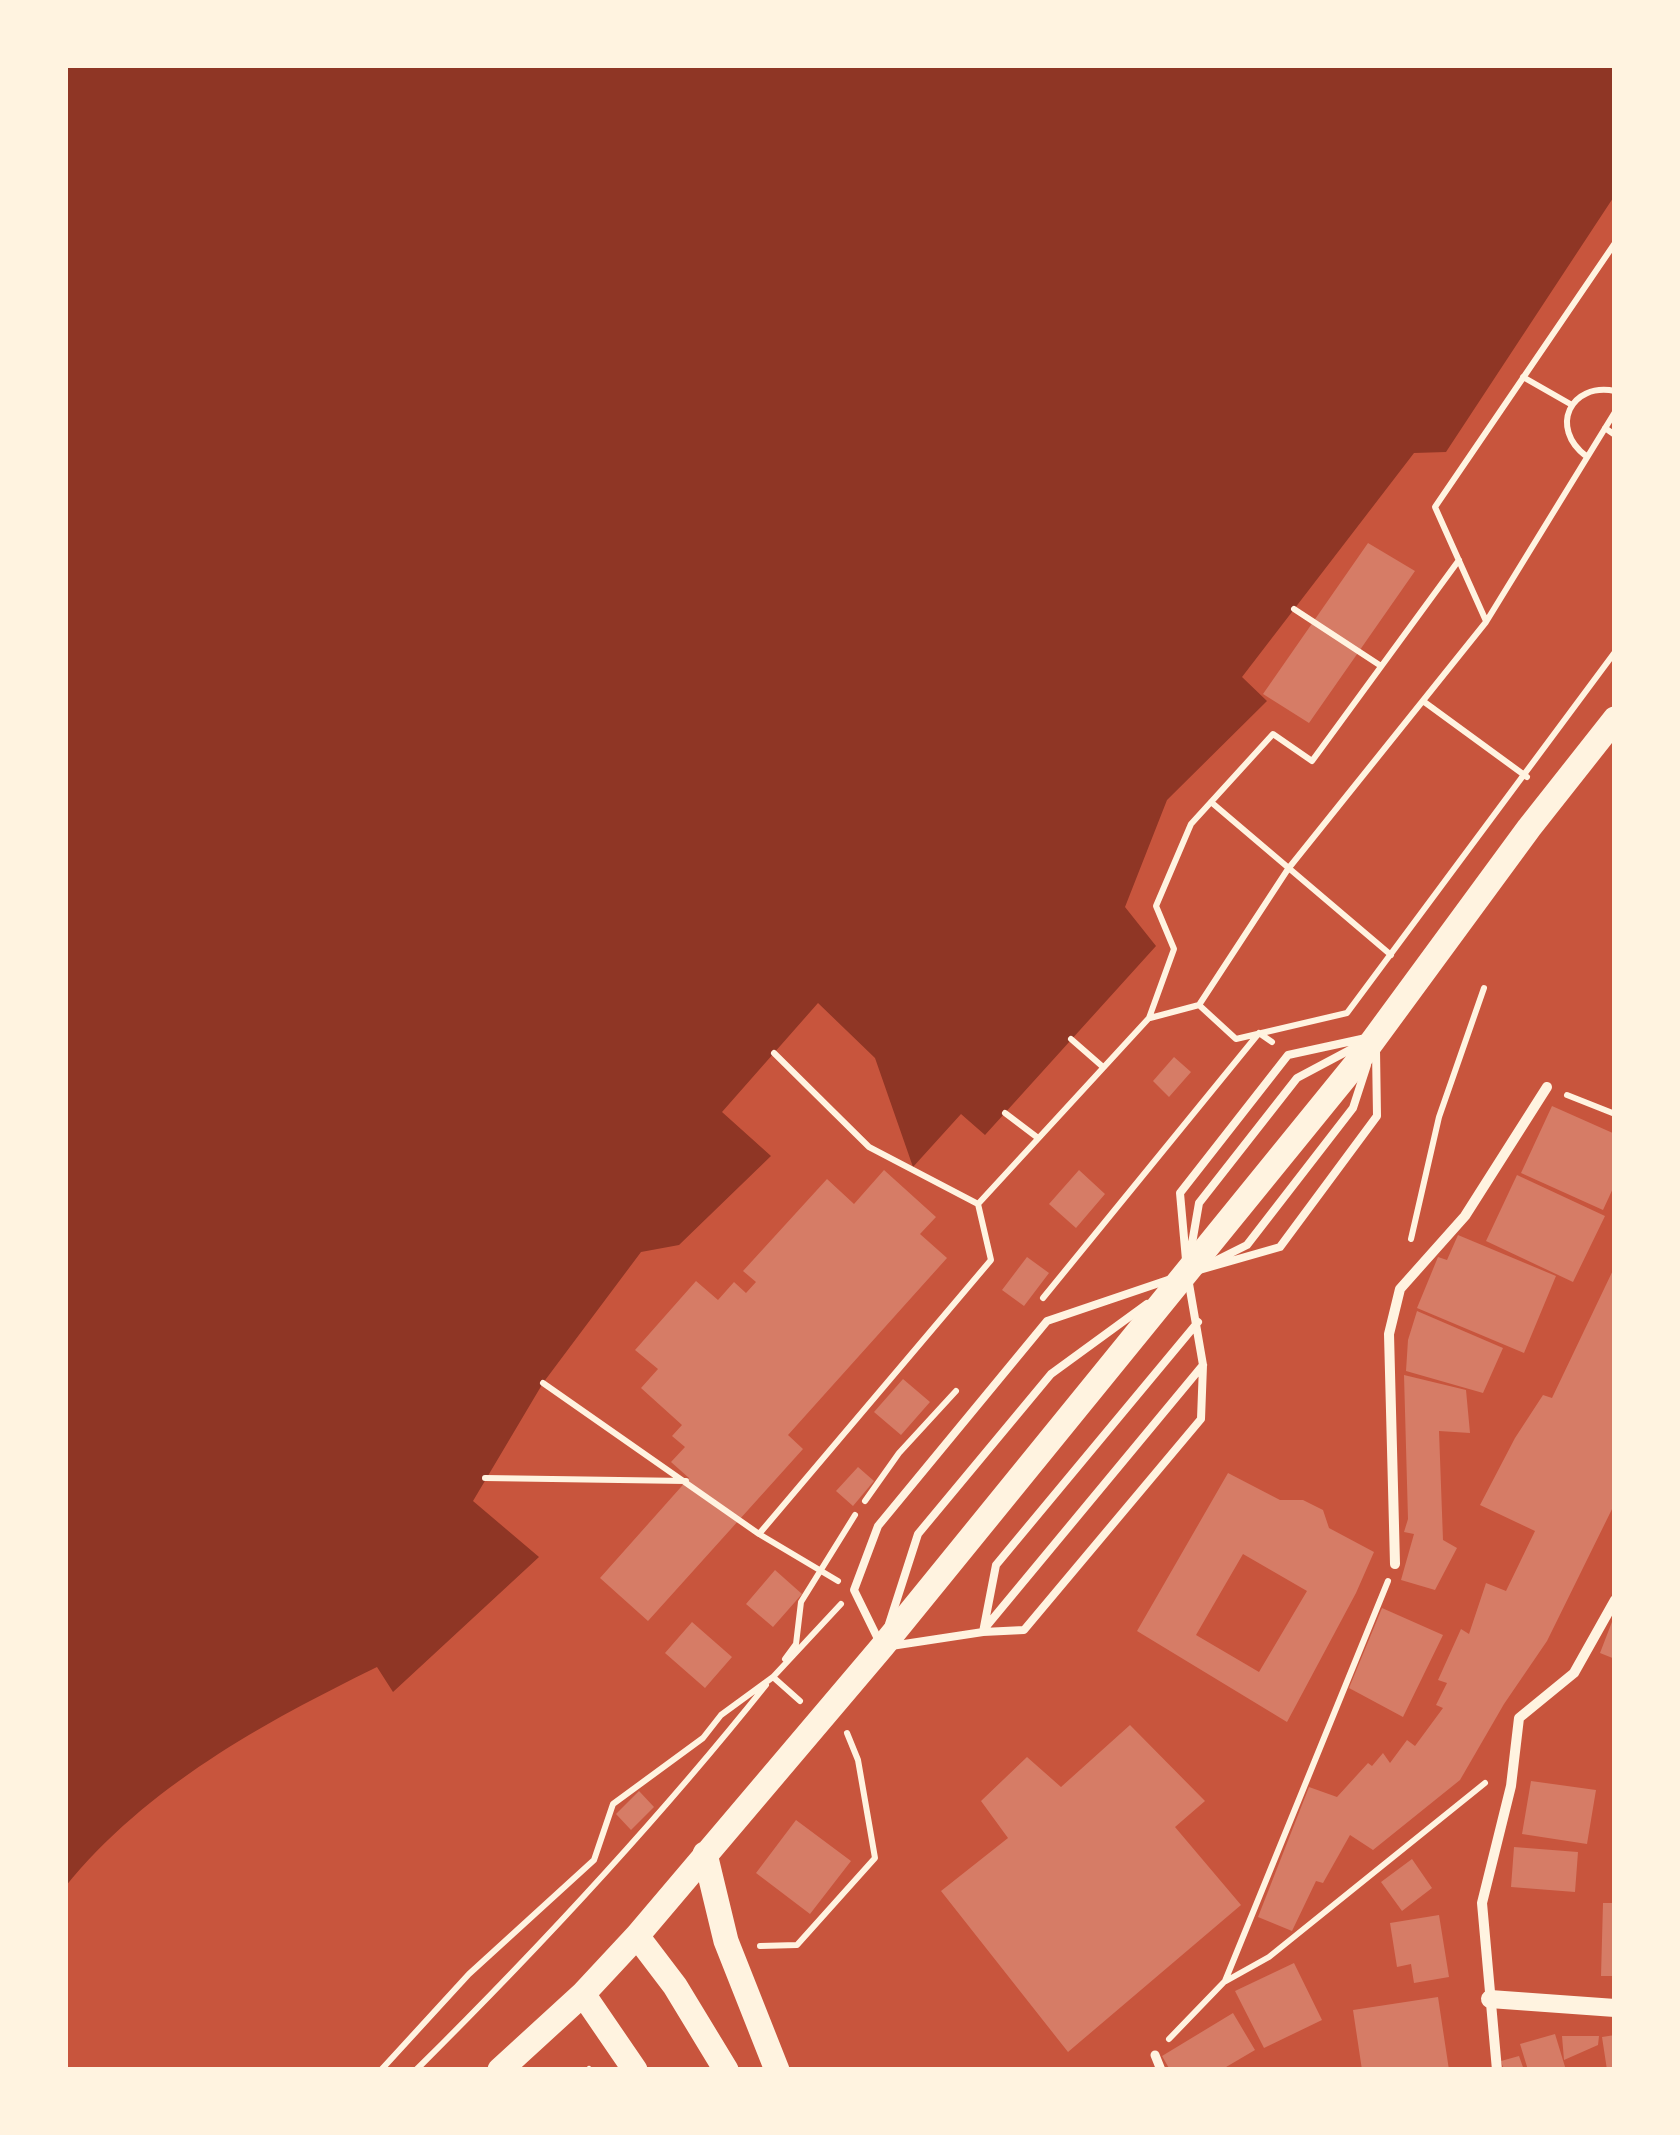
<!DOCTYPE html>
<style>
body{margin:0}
#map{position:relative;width:1680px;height:2135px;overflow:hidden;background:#c8553d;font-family:"Sofia Sans Condensed",sans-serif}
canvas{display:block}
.frame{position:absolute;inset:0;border:68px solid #fff3e0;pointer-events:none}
</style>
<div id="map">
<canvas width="1680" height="2135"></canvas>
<div class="frame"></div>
</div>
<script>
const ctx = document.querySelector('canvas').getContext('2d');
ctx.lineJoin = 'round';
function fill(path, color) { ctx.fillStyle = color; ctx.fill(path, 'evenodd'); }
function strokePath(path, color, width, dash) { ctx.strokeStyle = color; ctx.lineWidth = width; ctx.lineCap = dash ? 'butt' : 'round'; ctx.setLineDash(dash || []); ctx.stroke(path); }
const water = new Path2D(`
 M65,65h1550v130l-169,257 -32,1 -172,224 25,24 -100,99 -42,107 31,39 -171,189 -24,-21 -48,53 -38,-109 -57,-55 -96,109 49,44 -92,89 -38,7 -98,131 -70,118 66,56 -146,135 -16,-25c-114,56 -230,119 -312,220z`);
const building = new Path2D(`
 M1368,543l47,28 -106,152 -46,-29z
 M1174,1057l17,15 -22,25 -16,-16z
 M1552,1106l63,28v50l-12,26 -82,-37z
 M884,1170l52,47 -16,17 27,24 -159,177 15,14 -155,172 -48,-43 89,-100 -18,-16 14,-15 -13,-11 10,-11 -41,-37 17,-19 -23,-19 61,-69 22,19 16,-18 12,11 10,-11 -13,-11 84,-92 27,25z
 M1079,1170l26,24 -29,34 -27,-24z
 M1517,1175l88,41 -32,66 -87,-41z
 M1458,1235l98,41 -32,77 -107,-45 21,-51 9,3z
 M1027,1257l22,16 -25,33 -22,-16z
 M1615,1266v237l-68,138 -43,63 -44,76 -87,70 -23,-15 -27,48 -7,-2 -24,50 -34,-14 51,-130 28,10 31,-34 4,3 11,-13 7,10 17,-23 8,6 28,-38 -7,-3 11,-22 -9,-3 23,-51 8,5 17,-51 20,8 29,-60 -55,-26 35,-67 28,-43 9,3z
 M1417,1311l86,37 -20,45 -77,-22 2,-31z
 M1404,1375l62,15 4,43 -31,-2 4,109 14,8 -22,42 -34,-10 13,-46 -10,-2 4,-13z
 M903,1379l27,23 -29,33 -27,-23z
 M858,1467l16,14 -21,25 -17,-15z
 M1228,1473l52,27h23l20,10 6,18 45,24 -18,41 -69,129 -150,-91zM1243,1554l64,37 -48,81 -63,-37z
 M775,1570l27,24 -29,33 -27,-23z
 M1382,1608l61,27 -40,82 -54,-29z
 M1615,1614v45l-15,-6z
 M692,1622l40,35 -27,31 -40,-35z
 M1130,1725l75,76 -30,26 66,78 -173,147 -127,-161 67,-53 -27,-37 46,-44 34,30z
 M1531,1781l65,9 -9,54 -65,-10z
 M639,1791l15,16 -23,23 -15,-16z
 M796,1820l55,41 -41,53 -54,-41z
 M1514,1847l64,5 -3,40 -64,-5z
 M1412,1859l20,29 -30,23 -21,-29z
 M1603,1903h12v73h-14z
 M1439,1915l10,62 -35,6 -3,-19 -14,3 -7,-44z
 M1294,1963l28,57 -58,28 -29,-57z
 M1438,1997l11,73h-87l-9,-60z
 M1233,2013l22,37 -34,20h-51l-8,-14z
 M1555,2034l11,36h-38l-8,-26z
 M1615,2035v35h-8l-5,-33z
 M1562,2036h37l-1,9 -34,15z
 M1519,2056l5,14h-20l-3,-9z`);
const path = new Path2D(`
 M1523,377l49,28
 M1605,428l10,7
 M1586,456c-37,-28 -16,-74 29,-65
 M1294,609l87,57
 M1486,621l-51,-114 180,-264
 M1423,701l104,76
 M1211,802l180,153
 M1199,1005l89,-136 198,-247 129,-210
 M1150,1018l49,-13 37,34 111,-26 268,-361
 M1071,1039l32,28
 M774,1053l95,94 109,57
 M1567,1095l48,19
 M1005,1113l33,25
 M1411,1239l28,-122 45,-129
 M1043,1298l216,-265 13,9
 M543,1383l216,151
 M485,1478l201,3
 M865,1501l34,-48 57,-62
 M838,1581l-79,-47 232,-274 -13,-56 171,-186 25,-69 -18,-43 35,-82 82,-90 39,27 147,-201
 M785,1659l11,-15 5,-42 54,-87
 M773,1677l27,24
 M760,1946l37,-1 78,-87 -17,-98 -11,-27
 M1226,1981l43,-24 216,-174
 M1169,2039l56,-58 163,-400
 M381,2070l88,-96 125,-114 19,-56 90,-66 18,-23 52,-38 68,-73
 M416,2070c123,-122 242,-250 350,-385
 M588,2070l1,-1`);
const service = new Path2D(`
 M1190,1255l9,-52 98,-125 62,-33
 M1186,1260l-6,-67 108,-138 78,-17
 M1209,1264l38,-19 106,-137 14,-43
 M1196,1271l84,-24 97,-131 -1,-66
 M889,1624l29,-90 133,-160 96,-70
 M985,1628l218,-263
 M983,1632l13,-67 202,-243
 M880,1643l-26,-53 24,-64 169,-205 121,-41
 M891,1646l92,-14 41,-2 177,-211 2,-54 -15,-87`);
const pedestrian = new Path2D(`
 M1155,2055l6,15`);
const minor = new Path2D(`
 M1395,1564l-6,-230 11,-45 65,-73 82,-129
 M1497,2070l-15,-167 29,-117 8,-68 55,-45 41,-73`);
const tertiary = new Path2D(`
 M1490,1999l125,9`);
const primary = new Path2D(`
 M705,1854l21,87 51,129
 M637,1936l38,50 51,84
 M583,1994l52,76
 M500,2070l83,-76 54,-58 245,-289 473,-582 174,-237 86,-109`);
fill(water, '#8f3625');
fill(building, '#d67c66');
strokePath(path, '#fff3e0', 6);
strokePath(service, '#fff3e0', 8);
strokePath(pedestrian, '#fff3e0', 9);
strokePath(minor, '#fff3e0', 10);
strokePath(tertiary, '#fff3e0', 18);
strokePath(primary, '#fff3e0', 25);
</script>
